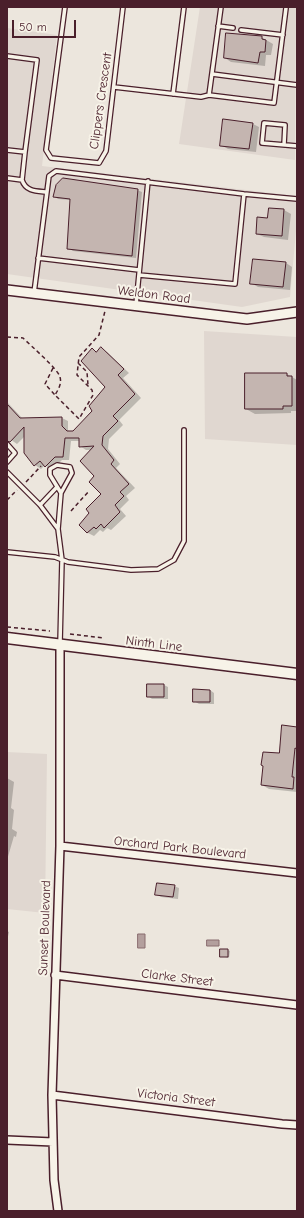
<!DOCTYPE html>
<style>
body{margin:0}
#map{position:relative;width:304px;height:1218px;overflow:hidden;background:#ece6dd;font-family:"Comic Neue",sans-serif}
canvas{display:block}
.frame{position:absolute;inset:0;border:8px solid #4a1f2b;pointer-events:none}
.scale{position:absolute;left:12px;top:20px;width:64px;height:18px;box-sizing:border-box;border:2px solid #4a1f2b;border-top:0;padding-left:5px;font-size:12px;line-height:14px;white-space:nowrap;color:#4a1f2b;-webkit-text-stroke:3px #f7f3e8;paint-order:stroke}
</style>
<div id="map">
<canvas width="304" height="1218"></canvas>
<div class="frame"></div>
<div class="scale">50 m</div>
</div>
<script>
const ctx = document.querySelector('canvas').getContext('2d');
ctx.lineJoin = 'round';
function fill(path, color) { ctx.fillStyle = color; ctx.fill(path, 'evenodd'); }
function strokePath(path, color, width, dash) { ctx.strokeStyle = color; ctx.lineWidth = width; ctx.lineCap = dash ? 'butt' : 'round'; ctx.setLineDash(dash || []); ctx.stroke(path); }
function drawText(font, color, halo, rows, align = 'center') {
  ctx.font = font + ' "Comic Neue",sans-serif'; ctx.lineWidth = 4; ctx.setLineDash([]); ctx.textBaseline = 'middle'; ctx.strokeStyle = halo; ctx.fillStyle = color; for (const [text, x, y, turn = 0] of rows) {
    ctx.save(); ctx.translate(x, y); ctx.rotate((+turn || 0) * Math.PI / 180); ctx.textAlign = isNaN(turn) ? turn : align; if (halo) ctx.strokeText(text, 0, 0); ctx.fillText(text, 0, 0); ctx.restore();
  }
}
const built = new Path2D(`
 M200,7h96l-1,153 -116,-16z
 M7,28l50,7 -15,131 255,30v24l-7,77 -48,10 -235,-33z
 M204,331l93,6v108l-92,-6z
 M7,752l40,2 -2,159 -38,-4z`);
const water = new Path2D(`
 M138,934h7v14h-7z
 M207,940h12v6h-12z`);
const shadow = new Path2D(`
 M261,37l12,7 -2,11h-5l-1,11 -34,-4 -6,-4z
 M253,124l6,3 -3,25 -28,-3 -7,-4z
 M137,190l5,2 -6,66 -63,-7 -5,-3 3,-48 -13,-1 -4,-3z
 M269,209l15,1 7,4 -3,26 -24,-3 -7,-3 11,-15z
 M286,263l6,4 -2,23 -32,-3 -7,-4z
 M92,349l5,3 4,-3 6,3 22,21 -6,5 18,20 -22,22 4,5 -14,14 -1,10 12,15 -4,4 19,20 -9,8 3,4 -9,9 6,7 -15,14 -4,-2 -4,4 -3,-2 -6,6 -6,-3 -7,-8 10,-12 11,-19 -6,-18 -4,-26h-6l-6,-4v-5h-9l-2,19h-7l-10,10 -7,-5 -4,4 -6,-4 -10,-29 -8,8 -10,-7v-35l16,17 39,-1 6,3v9l2,2 3,-1 21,-20 12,-24z
 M246,374h41l10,6v31h-6v2l-36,1 -9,-5z
 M164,685l4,2v12h-16l-4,-3z
 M194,690h16l4,3v11h-15l-5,-3z
 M297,728v64l-28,-3 -7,-4z
 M7,778l7,4 -3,26 3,2 -2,19 5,3 -1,5 -2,-1 -7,24z
 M174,886l5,2 -1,11 -17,-2 -5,-3z
 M7,931l2,1 -2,9z
 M228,950l2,1 -1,7 -8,-2z`);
const building = new Path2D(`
 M226,33l36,3v3l4,1 -1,12h-5l-2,11 -34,-5z
 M223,119l30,4 -4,26 -29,-3z
 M63,178l75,11 -6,67 -65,-7 3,-50 -17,-2 3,-12z
 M269,208l15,1 -2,27 -26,-2 1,-17 10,1z
 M253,259l33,3 -3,25 -33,-3z
 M101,347l23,22 -6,6 17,19 -22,22 5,5 -15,15 -1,9 12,15 -3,4 18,20 -9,8 4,4 -9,9 5,7 -16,16 -3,-4 -5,5 -2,-2 -7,6 -8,-8 10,-12 -3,-4 15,-15 -12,-12 5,-6 -14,-15 14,-15 -15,1v-9h-14l-2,19h-8l-10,10 -5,-6 -6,5 -10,-13v-26l-14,15 -3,-1v-37l13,14 42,-1v9l5,5h6l19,-20 -3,-5 16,-19 -24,-26 11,-13 4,4z
 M245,373h42v3h5v30h-9v3h-38z
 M147,684h17v13h-17z
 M193,689l17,1v12h-17z
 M282,725l15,2v22l-2,-1 -3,29h2l-1,12 -32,-4 2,-19 -2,-1 2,-13 16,1z
 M157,883l18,2 -2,12 -18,-2z
 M220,949h8v8h-8z`);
const path = new Path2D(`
 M7,337l16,1c8,8 35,31 37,39 2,7 -2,13 -5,18l24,24 14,-24 -1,-5 -15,-15 2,-18 20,-22 6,-24
 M78,363l9,9 1,13
 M53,368l-8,16 10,11
 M26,482l15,-16
 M7,500l10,-10
 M71,511l18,-20
 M7,627l43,4
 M70,634l34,4`);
const service = new Path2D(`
 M65,7l-19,143 5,8 48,5 7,-12 17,-144
 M221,7l-12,88 65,8 12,-95
 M218,26l15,2
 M241,30l42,5
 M7,56l30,4 -12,92 -18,-2
 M212,74l85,11
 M114,87l87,10 8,-2
 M173,94l11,-87
 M284,145l1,-20 -21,-2 -2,20 35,3
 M25,152l-3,28c4,12 15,11 25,12
 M7,178l15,2
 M38,258l101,12
 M139,275l96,9 9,-90
 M34,293l15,-117 7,-5 188,23 53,5
 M136,305l12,-124
 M7,444l8,9 -8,9
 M7,472l33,33 18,24 4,31 -2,83
 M40,505l17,-18
 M58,529l3,-36 11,-20 -2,-6 -13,-2 -7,4v6l11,18
 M7,552l48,5 13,5 63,8 27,-1 16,-9 10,-19v-111`);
const minor = new Path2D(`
 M60,846l237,27
 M55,975l242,30
 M52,1095l230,29 15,1
 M7,1140l46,2
 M58,1211l-4,-31 -2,-85 8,-249v-201`);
const tertiary = new Path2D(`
 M7,290l240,29 50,-7`);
const secondary = new Path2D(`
 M7,638l290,36`);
const streetNames = [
 ["Clippers Crescent",101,101,-82],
 ["Weldon Road",154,295,7],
 ["Ninth Line",154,644,7],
 ["Orchard Park Boulevard",180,848,6],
 ["Sunset Boulevard",45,928,-88],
 ["Clarke Street",177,978,7],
 ["Victoria Street",176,1098,7]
];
fill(built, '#e0d7d0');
fill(water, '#b39f9d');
strokePath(water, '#896c6f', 1);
fill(shadow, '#0003');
fill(building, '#c4b5b0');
strokePath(building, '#4a1f2b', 1);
strokePath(service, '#4a1f2b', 6);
strokePath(minor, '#4a1f2b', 10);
strokePath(tertiary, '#4a1f2b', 12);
strokePath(secondary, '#4a1f2b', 13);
strokePath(path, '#4a1f2b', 1.5, [4, 3]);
strokePath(service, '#f7f3e8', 3.5);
strokePath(minor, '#f7f3e8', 7);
strokePath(tertiary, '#f7f3e8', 9);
strokePath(secondary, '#f7f3e8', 10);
drawText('13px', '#4a1f2b', '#f7f3e8', streetNames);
</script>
